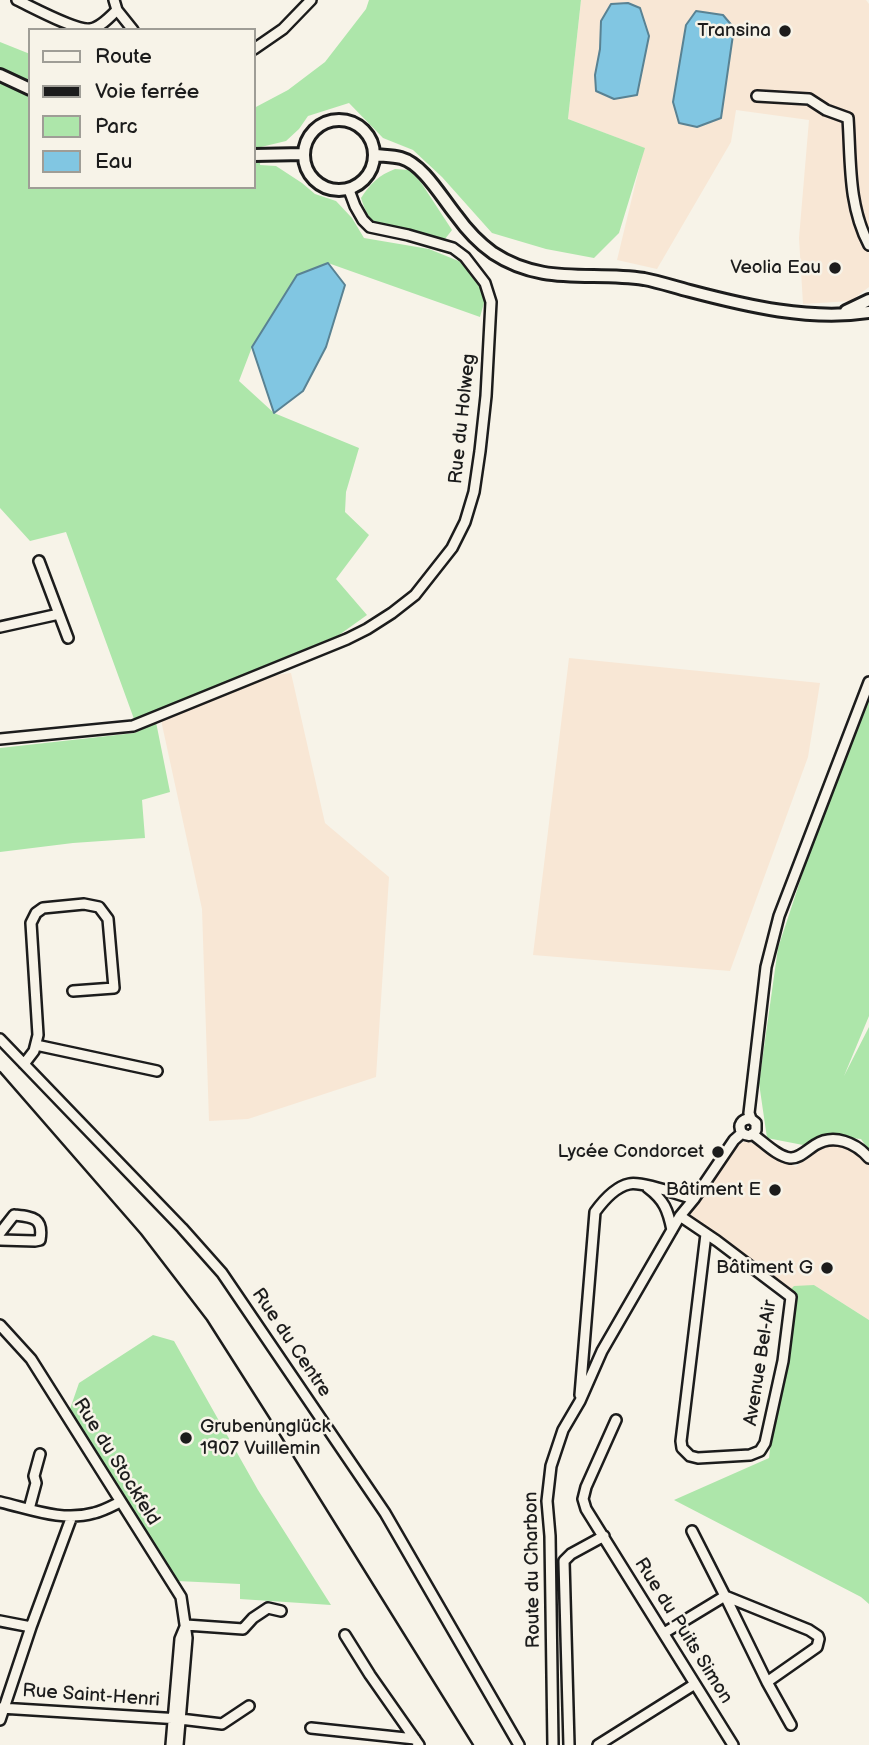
<!DOCTYPE html>
<meta charset="utf-8">
<style>
body{margin:0}
#map{position:relative;width:869px;height:1745px;overflow:hidden;background:#f7f3e8;font-family:"Balsamiq Sans",sans-serif}
canvas{display:block}
.legend{position:absolute;left:28px;top:28px;width:228px;height:161px;box-sizing:border-box;background:#f7f3e8;border:2px solid #9f9d96;margin:0;padding:9px 12px;list-style:none;font-size:21px;color:#1c1c1c}
.legend li{display:flex;align-items:center;gap:14px;height:35px}
.legend b{width:35px;border:2px solid #9f9d96}
</style>
<div id="map">
<canvas width="869" height="1745"></canvas>
<ul class="legend">
<li><b style="height:9px;background:#f7f3e8"></b>Route</li>
<li><b style="height:9px;background:#1c1c1c"></b>Voie ferrée</li>
<li><b style="height:19px;background:#ade6aa"></b>Parc</li>
<li><b style="height:19px;background:#81c6e2"></b>Eau</li>
</ul>
</div>
<script>
const c = document.querySelector('canvas').getContext('2d');
c.lineJoin = 'round';
function fill(path, color) { c.fillStyle = color; c.fill(path, 'evenodd'); }
function stroke(path, color, width, dash) { c.strokeStyle = color; c.lineWidth = width; c.lineCap = dash ? 'butt' : 'round'; c.setLineDash(dash || []); c.stroke(path); }
function write(font, color, halo, rows, align = 'center') {
  c.font = font + ' "Balsamiq Sans",sans-serif'; c.lineWidth = 5; c.setLineDash([]); c.textBaseline = 'middle'; c.strokeStyle = halo; c.fillStyle = color; for (const [text, x, y, turn = 0] of rows) {
    c.save(); c.translate(x, y); c.rotate((+turn || 0) * Math.PI / 180); c.textAlign = isNaN(turn) ? turn : align; if (halo) c.strokeText(text, 0, 0); c.fillText(text, 0, 0); c.restore();
  }
}
fill(new Path2D(`
 M581 0H866L869 4V287L851 301 803 304 799 238 809 120 736 110 731 142 657 269 617 260 644 148 568 119Z
 M569 658 820 683 808 757 730 971 533 955Z
 M291 673 325 823 389 877 376 1077 248 1119 209 1121 202 909 161 720 268 676Z
 M748 1141 796 1167 801 1161 833 1143 856 1148 869 1165V1320L814 1285 789 1291 702 1227 688 1212 735 1145Z`), '#f8e7d5');
fill(new Path2D(`
 M369 0H581L568 119 645 148 619 233 594 258 546 249 492 233 442 177 413 150 383 138 349 103 308 116 299 129 286 141 261 147 260 165 276 166 302 183 315 194 336 201 352 218 364 238 429 249 461 262 486 296 480 317 328 263 297 275 252 347 239 381 274 413 359 448 346 492 345 512 369 535 336 579 367 615 339 635 134 719 66 532 30 541 0 508V42L30 54V187H254V108L288 90 325 62 366 9Z
 M395 169 409 170 420 181 452 230 445 239 431 235 382 227C369 223 365 210 361 198 370 184 379 175 395 169Z
 M869 692V1016L844 1076 869 1027V1150L861 1139 830 1136 803 1145 767 1138 759 1083 778 948 807 860Z
 M156 722 170 792 142 800 145 838 73 843 0 852V748L135 733Z
 M814 1285 869 1320V1604L861 1597 674 1500 769 1458 789 1291 794 1286Z
 M153 1335 174 1341 258 1490 331 1605 240 1599V1584L177 1581 70 1409 79 1383Z`), '#ade6aa');
const water = new Path2D(`
 M628 3 640 8 649 36 637 95 614 99 596 91 595 75 600 49 601 21 611 4Z
 M696 11 723 15 734 28 721 118 697 127 679 123 673 102 686 25Z
 M328 263 345 285 326 347 303 391 274 413 252 347 297 275Z`);
fill(water, '#81c6e2');
stroke(water, '#598293', 2);
const minor = new Path2D(`
 M17 0C32 7 76 31 90 29 100 28 110 17 117 10
 M114 0 117 10 133 30
 M254 49 283 29 311 0
 M757 96 809 99 826 110 848 118C851 162 848 205 869 245
 M39 561 68 638
 M0 627 59 614
 M0 739 133 726 347 639 367 629 392 613 415 595 452 548 465 522 474 492 480 451 486 396 491 302 485 283 465 257 453 248 408 235 370 227 363 220 355 206 349 190
 M0 1039 182 1228 222 1273 385 1513 519 1745
 M36 1045 157 1071
 M24 1064 34 1051 38 1035 31 923 36 913 43 908 84 904 99 907 108 919 114 988 73 991
 M742 1133C748 1137 753 1136 756 1130V1123L751 1119 749 1113 766 967 779 916 869 682
 M742 1133C737 1125 742 1118 751 1119
 M752 1134C763 1141 776 1156 790 1158 799 1159 807 1150 815 1145 834 1133 856 1143 869 1158
 M648 1188C664 1200 668 1210 672 1230
 M680 1216 717 1241 791 1297 783 1361 765 1443 760 1451 750 1455 698 1458 690 1456 682 1448 681 1441 706 1234
 M0 1233 14 1215C32 1217 44 1217 40 1240L35 1241 0 1240
 M0 1325 31 1359 181 1597 187 1638 178 1745
 M580 1395 595 1212C603 1201 615 1187 629 1184 642 1181 679 1195 694 1199
 M616 1420 586 1487 583 1499 586 1509 733 1745
 M0 1502C31 1509 62 1522 94 1513 103 1511 112 1506 120 1502
 M29 1509 36 1483 34 1476 40 1454
 M0 1621 31 1627
 M186 1625 243 1629 253 1618 268 1608 281 1611
 M664 1633 725 1596 767 1682 817 1647 819 1639 818 1636 809 1630 725 1596 692 1531
 M345 1635 370 1675 419 1745
 M767 1682 791 1725
 M0 1708 180 1719 222 1724 249 1706
 M0 1720 31 1627 72 1516
 M311 1728 415 1739
 M171 1745 180 1639 185 1627
 M553 1745 550 1536 547 1501 551 1466 563 1430 580 1401 602 1351 680 1216 694 1199 734 1140 742 1133
 M569 1745 564 1561 571 1554 604 1536
 M598 1745 695 1684`);
const major = new Path2D(`
 M0 75 30 89
 M304 155a35 35 0 1 1 70 0a35 35 0 1 1-70 0Z
 M254 155 303 154
 M375 155C383 156 393 156 401 158 423 164 442 198 456 215 466 229 479 243 493 253 543 286 590 271 644 279 660 282 674 287 690 291 747 306 810 321 869 312
 M846 311 869 300`);
stroke(minor, '#1c1c1c', 14);
stroke(major, '#1c1c1c', 16);
stroke(minor, '#f7f3e8', 9);
stroke(major, '#f7f3e8', 10);
stroke(new Path2D(`
 M0 1072 141 1234 207 1320 272 1422 473 1745`), '#1c1c1c', 2.5);
for (const [x, y, r, color] of [
 [785,31,7,"#1c1c1c"],
 [835,268,7,"#1c1c1c"],
 [718,1152,7,"#1c1c1c"],
 [775,1190,7,"#1c1c1c"],
 [827,1268,7,"#1c1c1c"],
 [186,1438,7,"#1c1c1c"]
]) { const dot = new Path2D(); dot.arc(x, y, r, 0, 2 * Math.PI); c.fillStyle = color; c.fill(dot); stroke(dot, '#f7f3e8', 2.5); }
write('19px', '#1c1c1c', '#f7f3e8', [
 ["Transina",771,31],
 ["Veolia Eau",821,268],
 ["Lycée Condorcet",704,1152],
 ["Bâtiment E",761,1190],
 ["Bâtiment G",813,1268],
 ["Grubenunglück",200,1427,"left"],
 ["1907 Vuillemin",200,1449,"left"]
], 'right');
write('19px', '#1c1c1c', '#f7f3e8', [
 ["Rue du Holweg",463,419,-84],
 ["Rue du Centre",291,1343,56],
 ["Avenue Bel-Air",761,1363,-81],
 ["Rue du Stockfeld",116,1462,58],
 ["Route du Charbon",533,1570,-91],
 ["Rue du Puits Simon",683,1631,58],
 ["Rue Saint-Henri",91,1696,4]
]);
</script>
